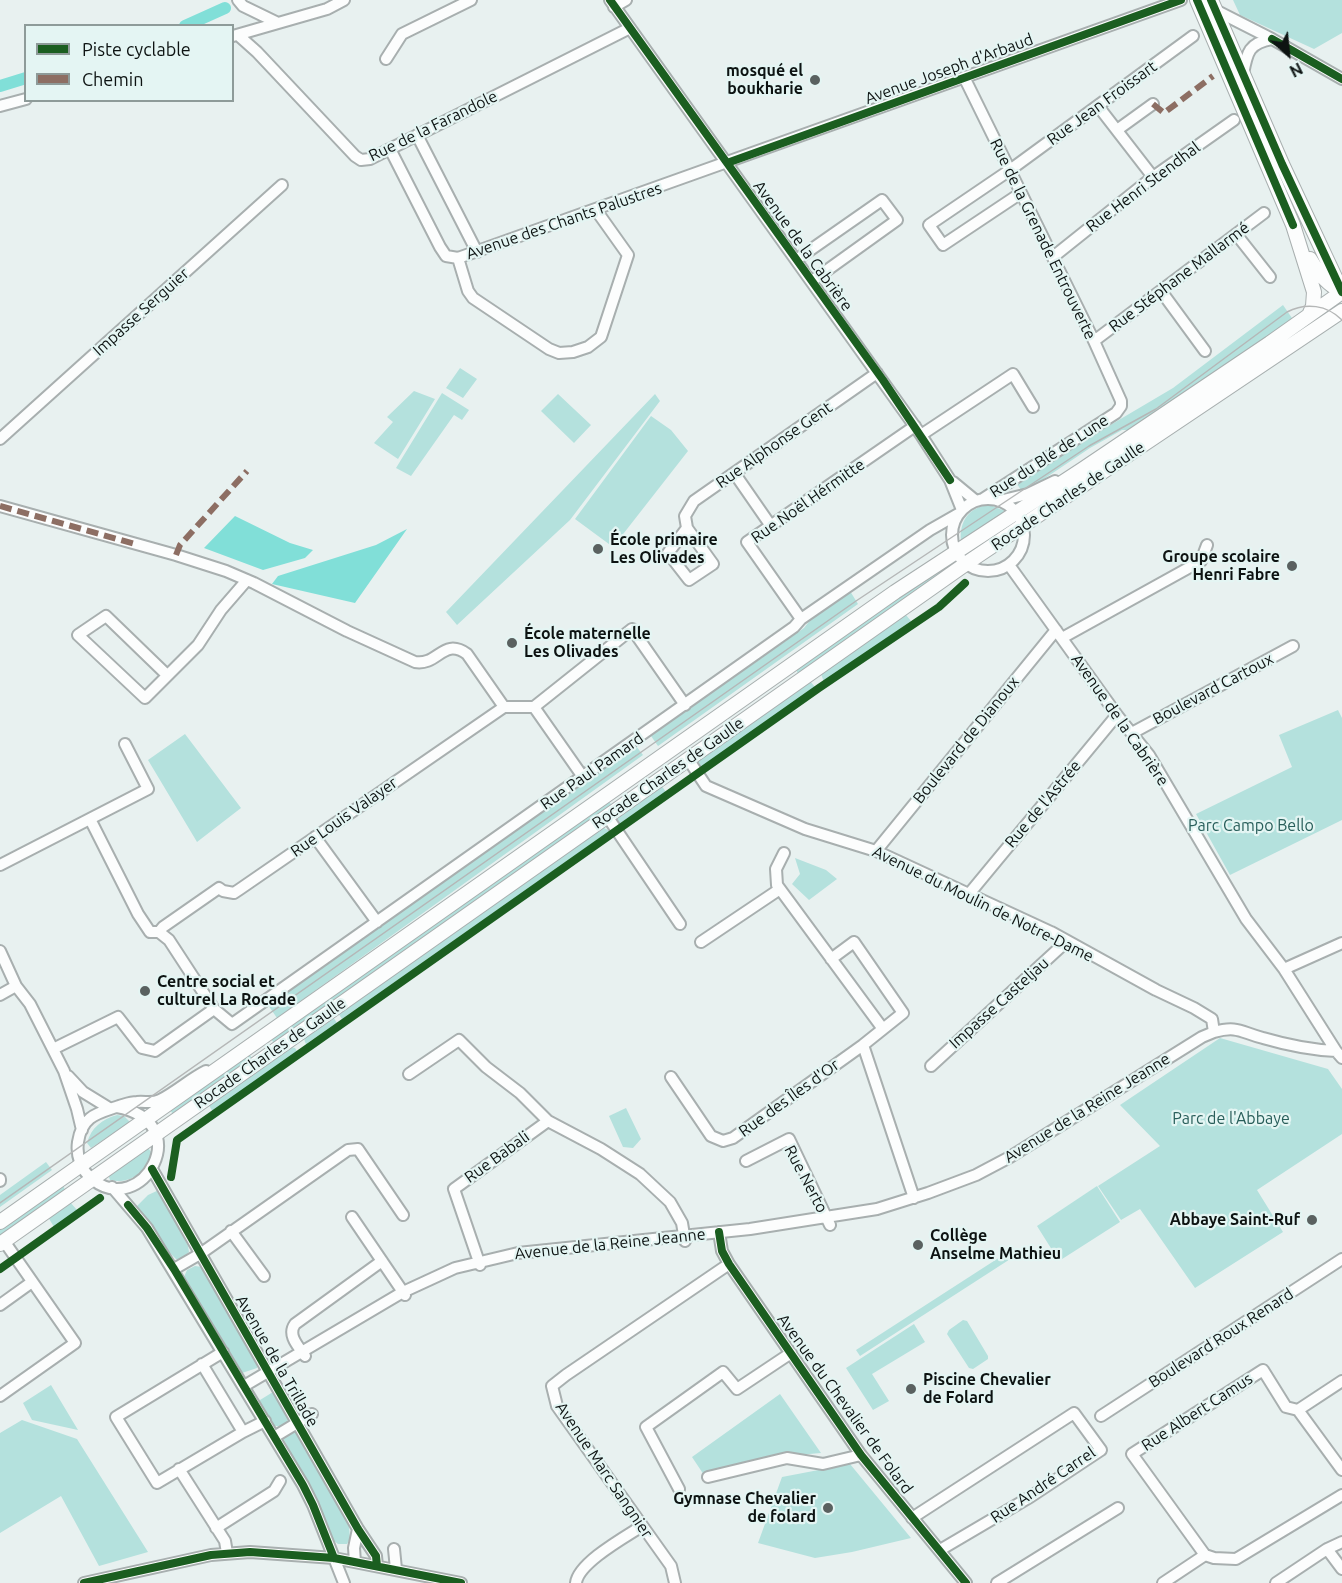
<!DOCTYPE html>
<meta charset="utf-8">
<style>
body{margin:0}
#map{position:relative;width:1342px;height:1583px;overflow:hidden;background:#e8f1f0;font-family:Ubuntu,sans-serif}
canvas{display:block}
.legend{position:absolute;left:24px;top:24px;width:210px;height:78px;box-sizing:border-box;background:#e4f5f3;border:2px solid #8e9b99;margin:0;padding:8px 10px;list-style:none;font-size:18px;color:#0d1312}
.legend li{display:flex;align-items:center;gap:12px;height:30px}
.legend b{width:30px;border:2px solid #8e9b99}
.north{position:absolute;left:1258px;top:24px;width:60px;height:60px;-webkit-text-stroke:4px #e4f5f3;paint-order:stroke;rotate:153deg;font-size:16px;font-weight:700;line-height:24px;text-align:center;color:#0d1312}
.north::after{content:'';display:block;margin:auto;width:21px;height:27px;background:#0d1312;clip-path:polygon(50% 0,100% 100%,50% 72%,0 100%)}
</style>
<div id="map">
<canvas width="1342" height="1583"></canvas>
<ul class="legend">
<li><b style="height:8px;background:#1b5e20"></b>Piste cyclable</li>
<li><b style="height:8px;background:#8d6e63"></b>Chemin</li>
</ul>
<div class="north">N</div>
</div>
<script>
const c = document.querySelector('canvas').getContext('2d');
c.lineJoin = 'round';
function fill(path, color) { c.fillStyle = color; c.fill(path, 'evenodd'); }
function stroke(path, color, width, dash) { c.strokeStyle = color; c.lineWidth = width; c.lineCap = dash ? 'butt' : 'round'; c.setLineDash(dash || []); c.stroke(path); }
function write(font, color, halo, rows, align = 'center') {
  c.font = font + ' Ubuntu,sans-serif'; c.lineWidth = 4.5; c.setLineDash([]); c.textBaseline = 'middle'; c.strokeStyle = halo; c.fillStyle = color; for (const [text, x, y, turn = 0] of rows) {
    c.save(); c.translate(x, y); c.rotate((+turn || 0) * Math.PI / 180); c.textAlign = isNaN(turn) ? turn : align; if (halo) c.strokeText(text, 0, 0); c.fillText(text, 0, 0); c.restore();
  }
}
fill(new Path2D(`
 M1233 0H1342V33L1314 49 1240 15Z
 M1283 305 1294 321 1131 430H1122L1090 448 1023 493 1017 484 1085 440 1173 388Z
 M460 368 477 379 463 398 446 388Z
 M414 391 435 399 398 459 374 443 393 422 387 417Z
 M442 393 469 410 462 420 454 415 411 476 396 468Z
 M558 394 591 425 574 443 541 411Z
 M655 394 660 401 570 520 457 625 446 612Z
 M651 416 671 430 688 451 613 547 575 519Z
 M990 505 1005 511 961 541C959 522 969 506 990 505Z
 M944 565 948 570 798 674 796 669Z
 M850 591 858 604 658 746 651 736 804 628 811 619Z
 M906 615 911 621 824 682 821 674Z
 M810 681 815 687 697 770 696 762Z
 M1338 710 1342 718V820L1230 875 1196 814 1292 767 1279 735Z
 M185 734 241 808 197 842 148 760Z
 M636 746 643 755 277 1018 268 1005Z
 M661 785 666 792 618 825 616 821 618 817Z
 M609 802 612 805 567 837 274 1043 271 1039Z
 M602 827 610 831 342 1019 338 1013Z
 M795 858 826 870 837 879 809 900 792 884 800 874Z
 M333 1017 337 1023 306 1044 305 1042 304 1038Z
 M1220 1038 1328 1069 1342 1089V1134L1257 1190 1283 1232 1195 1288 1140 1209 1121 1220 1098 1186 1160 1146 1120 1105Z
 M290 1047 295 1048 298 1053 213 1112 208 1104Z
 M249 1053 252 1059 173 1114 170 1110Z
 M626 1108 641 1139 633 1148 623 1147 609 1116Z
 M117 1115 124 1116 130 1122 91 1148 87 1143C91 1128 102 1119 117 1115Z
 M147 1146 151 1152C148 1172 129 1185 110 1180L108 1174Z
 M46 1162 52 1170 0 1207V1195Z
 M63 1185 65 1190 0 1236V1229Z
 M1097 1186 1120 1222 1059 1261 1037 1226Z
 M161 1189 164 1201 188 1246 189 1252 181 1259H176L171 1254 136 1207 148 1195Z
 M70 1202 77 1210 54 1227 48 1217Z
 M1014 1248 1018 1254 860 1356 856 1350Z
 M195 1266 202 1267 257 1361V1368L242 1373 184 1277 187 1270Z
 M963 1320 967 1321 988 1356V1359L973 1369 969 1368 947 1334 949 1330Z
 M914 1324 925 1342 872 1374 889 1401 873 1410 846 1368Z
 M51 1385 78 1430 32 1420 23 1403Z
 M273 1392 275 1393 289 1417 285 1426H273L259 1403 260 1400Z
 M780 1394 821 1453 786 1456 704 1475 692 1457Z
 M22 1420 77 1439 148 1552 99 1566 61 1496 0 1533V1433Z
 M295 1431 299 1434 349 1526 350 1539 347 1544H338L334 1541 316 1498 284 1440V1435L289 1432Z
 M850 1464 911 1538 852 1552 815 1558 758 1543 782 1477Z`), '#b4e1dd');
fill(new Path2D(`
 M235 516 290 543 313 550 305 558 263 570 204 548Z
 M407 529 355 603 272 584 278 576 376 545Z`), '#81dfd8');
stroke(new Path2D(`
 M185 26 225 8
 M0 86 26 78`), '#81dfd8', 12);
const minor = new Path2D(`
 M238 0 243 6 278 23
 M610 0 921 435 950 480 962 510
 M614 7 626 0
 M1215 10 1272 39 1342 79
 M238 35 257 52 355 156 361 160 370 159 630 28
 M233 36 327 9 344 0
 M386 59 402 34 471 0
 M1243 74C1247 52 1249 43 1272 39
 M964 77 1094 341 1121 401V406L1116 413 983 499
 M0 106 26 99
 M1098 106 1153 177
 M1117 130 1153 104
 M417 135 477 252
 M390 149 440 247 446 256 458 258 1181 0
 M1021 193 943 245 929 225 1010 170 1193 36
 M1236 234 1270 277
 M1053 257 1153 177 1234 120
 M458 258 468 291 473 298 549 349 559 353 573 352 588 347 601 337 628 255 596 210
 M796 260 882 200 897 220 812 281
 M1161 291 1205 351
 M1094 341 1264 213
 M921 435 1013 374 1033 407
 M0 439 282 185
 M735 474 771 526
 M953 482 976 501
 M952 535a36 36 0 1 1 72 0a36 36 0 1 1-72 0Z
 M999 501 1028 494 1055 481
 M0 506 176 555 226 571 254 583 347 631 415 662C438 666 443 637 467 654L504 707
 M687 528 713 564 689 580 668 553 687 528 685 516 694 501 877 373
 M1009 565 1117 715 1149 755 1246 919 1284 969 1336 1051
 M801 619 747 542 915 426
 M1062 638 1201 561 1207 545
 M167 675 106 616 78 635 145 698 198 645 221 610 247 580
 M1132 733 1293 646
 M688 759 706 786 805 829 876 851 1051 932 1156 990 1194 1008 1212 1019 1214 1032C1238 1025 1242 1033 1263 1038 1287 1045 1311 1050 1336 1051L1342 1058
 M583 777 534 707 632 629 685 705
 M607 816 680 924
 M90 819 138 914 150 932H159L169 940 214 1009 232 1024 794 627 801 619 930 530 958 514
 M315 837 377 922
 M876 851 1056 630
 M784 853 776 869 777 885 883 1029 863 1045 914 1198
 M0 865 148 789 125 744
 M969 894 1117 715
 M159 932 163 927 219 888 223 891 234 893 240 889 504 707H534
 M701 942 780 889
 M0 951 16 986 30 1004 64 1071 77 1109 82 1130
 M831 959 854 942 903 1013 883 1029
 M1284 969 1342 943
 M0 995 16 986
 M53 1049 118 1017 142 1048 155 1051 214 1009
 M931 1066 1067 941
 M409 1074 459 1040 486 1067 520 1093 548 1121 601 1149 640 1174 670 1202 682 1223 685 1241
 M68 1076 83 1092 109 1108
 M671 1077 711 1136 723 1141 733 1138 863 1045
 M117 1107C198 1122 142 1220 92 1179 81 1170 76 1156 78 1142 82 1115 99 1113 119 1106 126 1104 130 1102 137 1102 145 1101 152 1104 160 1100 176 1092 190 1079 206 1071
 M746 1161 789 1139 830 1225
 M152 1169 358 1529 376 1556 377 1566
 M0 1179V1181
 M112 1187 147 1228 303 1485 313 1505 344 1583
 M352 1217 405 1295
 M231 1231 264 1276
 M719 1232 722 1251 729 1264 861 1455 966 1583
 M480 1265 454 1189 548 1121
 M174 1269 200 1254 348 1150 358 1149 403 1215
 M0 1305 32 1282
 M223 1352 116 1417 157 1483 243 1432 265 1421
 M305 1356C298 1346 287 1335 295 1324L382 1261
 M202 1364 243 1432
 M244 1386 403 1292 455 1268 518 1253 750 1229 826 1217 877 1209 928 1193 976 1175 1010 1157 1202 1037 1214 1032
 M0 1396 75 1343 4 1241
 M1298 1410 1342 1381
 M1101 1416 1342 1259
 M274 1437 312 1414
 M179 1469 225 1541 227 1553
 M708 1477 787 1458 823 1464 861 1455
 M679 1489 646 1427 723 1372 737 1389 791 1353
 M912 1518 1074 1413 1101 1450 1030 1497 940 1550
 M216 1528 274 1491 280 1481
 M394 1549 396 1569
 M1327 1549 1342 1569
 M1205 1555 1132 1454 1263 1370 1286 1407 1298 1410 1342 1470
 M1205 1555 1214 1558 1236 1559 1342 1495
 M355 1562 354 1548 358 1529
 M84 1583 211 1555 250 1552 334 1558 461 1583
 M576 1583C578 1563 625 1537 642 1526
 M675 1583 671 1566 557 1406 552 1386 566 1375 729 1264
 M997 1583 1118 1508
 M1163 1583 1205 1555
 M1276 1583 1327 1549 1342 1542`);
const major = new Path2D(`
 M1197 0 1293 225 1314 292 1313 306 1310 313
 M1211 0 1282 164 1342 292
 M1310 259C1318 274 1327 284 1342 292
 M0 1222 895 592 1083 469 1270 343 1342 292
 M0 1244 967 563 1342 311`);
stroke(minor, '#a8afaf', 14);
stroke(major, '#a8afaf', 16);
stroke(minor, '#fcfdfd', 10);
stroke(major, '#fcfdfd', 14);
stroke(new Path2D(`
 M0 1203 856 601 1089 446 1156 409 1287 312C1306 302 1327 305 1342 320`), '#b5b7b7', 1.5);
stroke(new Path2D(`
 M1153 104 1164 113 1213 76
 M0 506 135 544
 M176 555 180 545 247 471`), '#8d6e63', 6, [12, 6]);
stroke(new Path2D(`
 M610 0 883 380 950 480
 M1197 0 1293 225
 M1211 0 1282 164 1342 292
 M1272 39 1342 79
 M727 163 1181 0
 M152 1169 358 1529 376 1556 377 1566
 M171 1177 177 1140 819 688 939 607 965 583
 M128 1205 147 1228 174 1269 303 1485 313 1505 334 1558
 M719 1232 722 1251 729 1264 861 1455 966 1583
 M0 1269 100 1198
 M84 1583 211 1555 250 1552 334 1558 461 1583`), '#1b5e20', 8);
for (const [x, y, r, color] of [
 [815,80,6,"#5a6160"],
 [598,549,6,"#5a6160"],
 [1292,566,6,"#5a6160"],
 [512,643,6,"#5a6160"],
 [145,991,6,"#5a6160"],
 [1312,1220,6,"#5a6160"],
 [918,1245,6,"#5a6160"],
 [911,1389,6,"#5a6160"],
 [828,1508,6,"#5a6160"]
]) { const dot = new Path2D(); dot.arc(x, y, r, 0, 2 * Math.PI); c.fillStyle = color; c.fill(dot); stroke(dot, '#e4f5f3', 2); }
write('16px', '#0d1312', '#e4f5f3', [
 ["Avenue Joseph d'Arbaud",949,69,-20],
 ["Rue Jean Froissart",1102,103,-36],
 ["Rue de la Farandole",433,126,-26],
 ["Rue Henri Stendhal",1143,187,-37],
 ["Avenue des Chants Palustres",564,221,-19],
 ["Rue de la Grenade Entrouverte",1043,239,64],
 ["Avenue de la Cabrière",803,246,54],
 ["Rue Stéphane Mallarmé",1179,277,-37],
 ["Impasse Serguier",141,312,-42],
 ["Rue Alphonse Gent",774,445,-35],
 ["Rue du Blé de Lune",1049,456,-33],
 ["Rocade Charles de Gaulle",1068,496,-34],
 ["Rue Noël Hérmitte",808,501,-35],
 ["Boulevard Cartoux",1213,689,-28],
 ["Avenue de la Cabrière",1120,720,55],
 ["Boulevard de Dianoux",966,740,-51],
 ["Rue Paul Pamard",592,771,-35],
 ["Rocade Charles de Gaulle",668,773,-35],
 ["Rue de l'Astrée",1043,804,-50],
 ["Rue Louis Valayer",344,817,-35],
 ["Avenue du Moulin de Notre-Dame",983,904,26],
 ["Impasse Casteljau",999,1003,-42],
 ["Rocade Charles de Gaulle",270,1053,-35],
 ["Rue des Îles d'Or",789,1098,-36],
 ["Avenue de la Reine Jeanne",1087,1108,-32],
 ["Rue Babali",497,1157,-36],
 ["Rue Nerto",806,1179,62],
 ["Avenue de la Reine Jeanne",610,1244,-6],
 ["Boulevard Roux Renard",1221,1338,-33],
 ["Avenue de la Trillade",277,1361,60],
 ["Avenue du Chevalier de Folard",845,1404,54],
 ["Rue Albert Camus",1197,1412,-33],
 ["Avenue Marc Sangnier",604,1470,56],
 ["Rue André Carrel",1043,1485,-34]
]);
write('bold 16px', '#0d1312', '#e4f5f3', [
 ["mosqué el",803,71,"right"],
 ["boukharie",803,89,"right"],
 ["École primaire",610,540],
 ["Les Olivades",610,558],
 ["Groupe scolaire",1280,557,"right"],
 ["Henri Fabre",1280,575,"right"],
 ["École maternelle",524,634],
 ["Les Olivades",524,652],
 ["Centre social et",157,982],
 ["culturel La Rocade",157,1000],
 ["Abbaye Saint-Ruf",1300,1220,"right"],
 ["Collège",930,1236],
 ["Anselme Mathieu",930,1254],
 ["Piscine Chevalier",923,1380],
 ["de Folard",923,1398],
 ["Gymnase Chevalier",816,1499,"right"],
 ["de folard",816,1517,"right"]
], 'left');
write('16px', '#285e5a', '#e4f5f3', [
 ["Parc Campo Bello",1251,826],
 ["Parc de l'Abbaye",1231,1119]
]);
</script>
